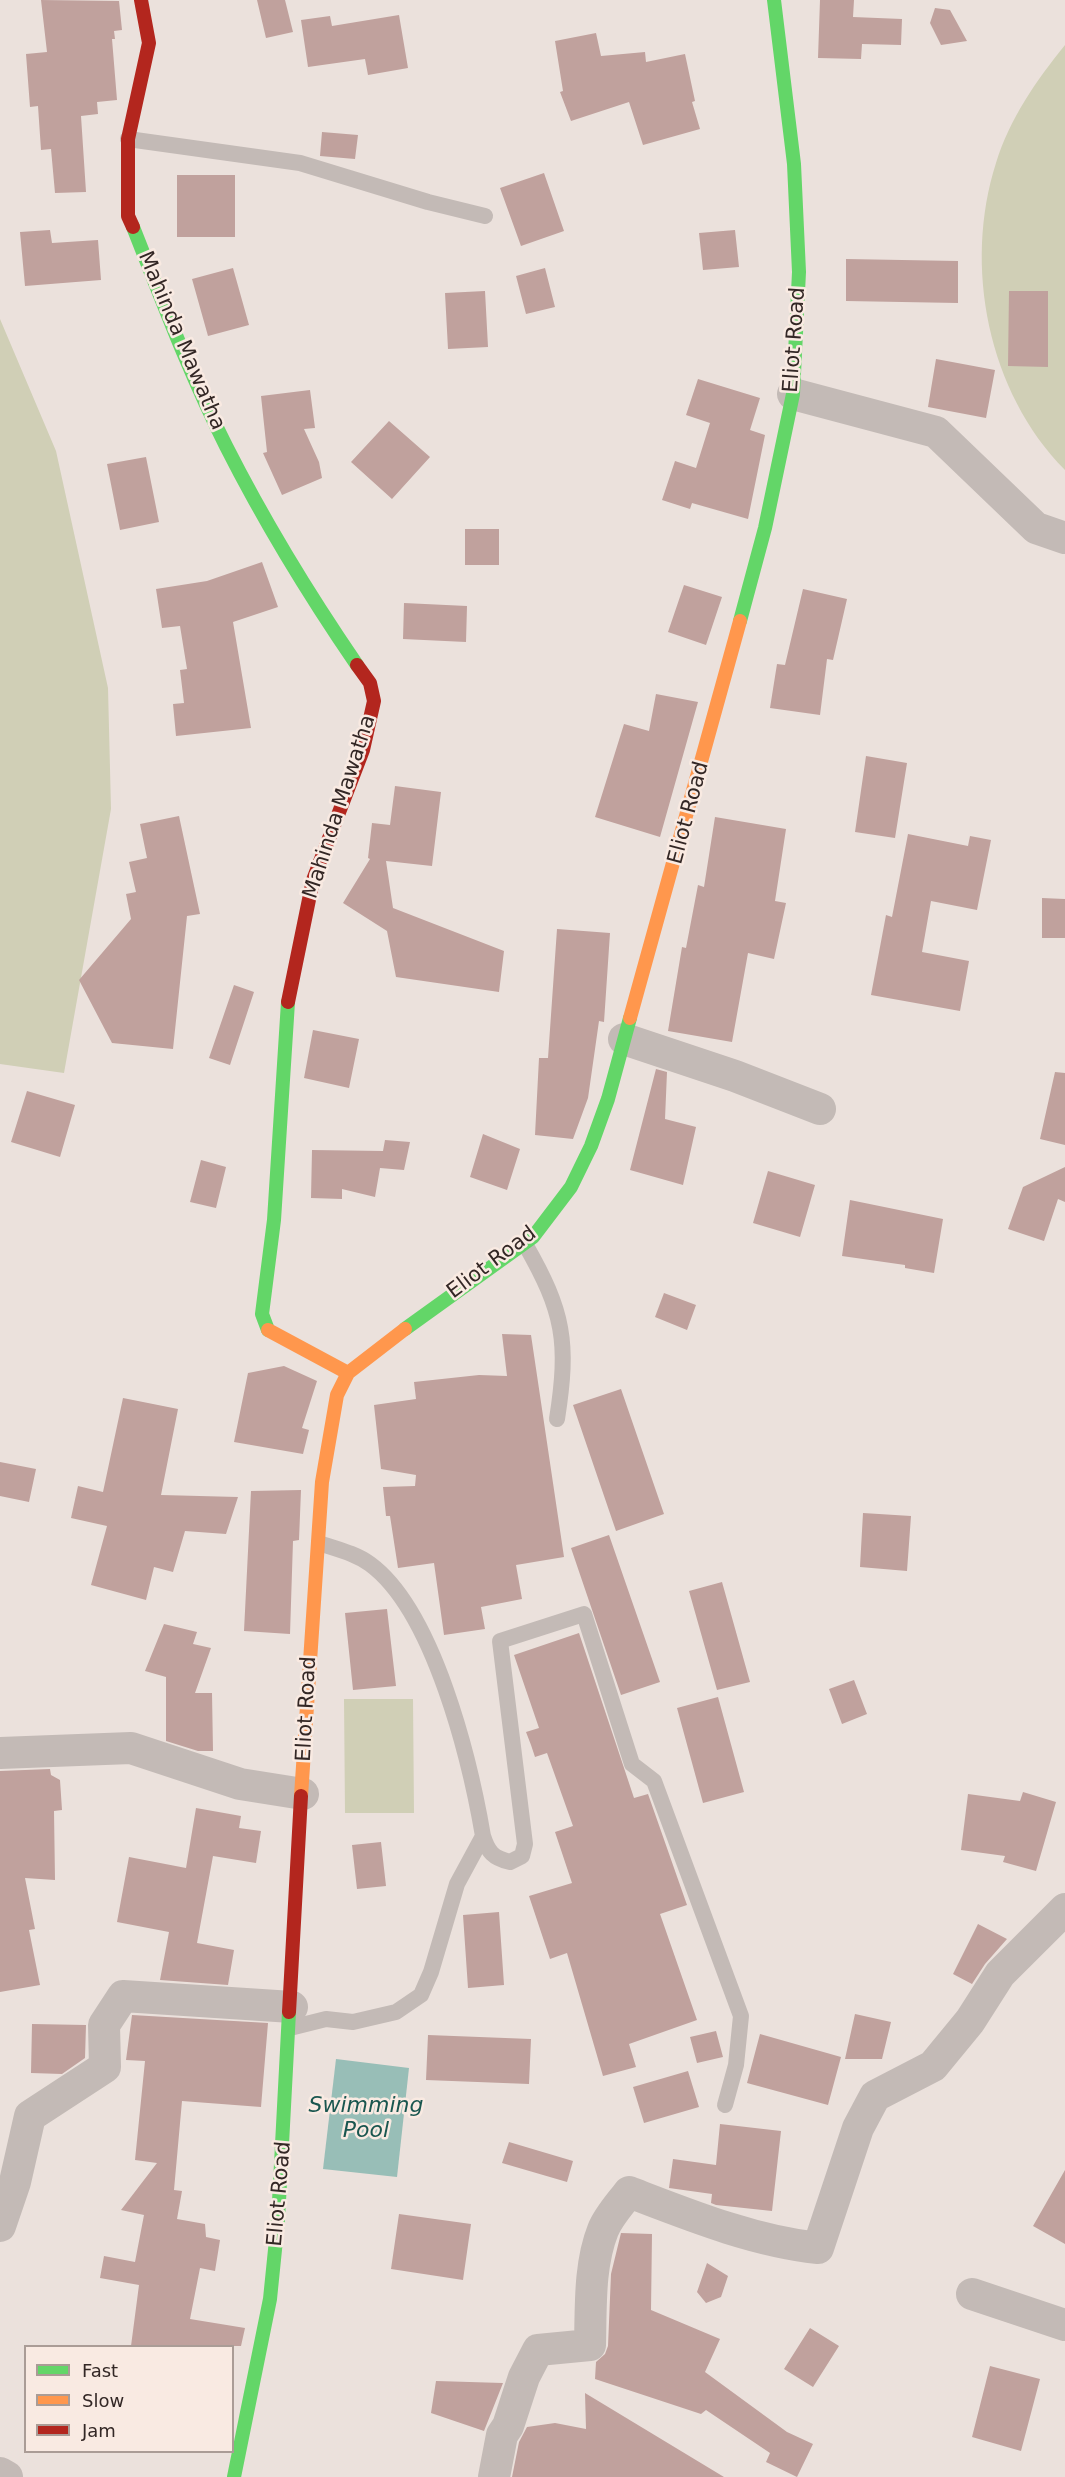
<!DOCTYPE html>
<style>
body{margin:0}
#map{position:relative;width:1065px;height:2477px;overflow:hidden;background:#ebe1dc;font-family:"DejaVu Sans",sans-serif}
canvas{display:block}
.legend{position:absolute;left:24px;top:2345px;width:210px;height:108px;box-sizing:border-box;background:#f9eae2;border:2px solid #aa9c96;margin:0;padding:8px 10px;list-style:none;font-size:18px;color:#332725}
.legend li{display:flex;align-items:center;gap:12px;height:30px}
.legend b{width:30px;border:2px solid #aa9c96}
</style>
<div id="map">
<canvas width="1065" height="2477"></canvas>
<ul class="legend">
<li><b style="height:8px;background:#63d668"></b>Fast</li>
<li><b style="height:8px;background:#ff974d"></b>Slow</li>
<li><b style="height:8px;background:#b3261e"></b>Jam</li>
</ul>
</div>
<script>
const c = document.querySelector('canvas').getContext('2d');
c.lineJoin = 'round';
function fill(path, color) { c.fillStyle = color; c.fill(path, 'evenodd'); }
function stroke(path, color, width, dash) { c.strokeStyle = color; c.lineWidth = width; c.lineCap = dash ? 'butt' : 'round'; c.setLineDash(dash || []); c.stroke(path); }
function write(font, color, halo, rows, align = 'center') {
  c.font = font + ' "DejaVu Sans",sans-serif'; c.lineWidth = 5; c.setLineDash([]); c.textBaseline = 'middle'; c.strokeStyle = halo; c.fillStyle = color; for (const [text, x, y, turn = 0] of rows) {
    c.save(); c.translate(x, y); c.rotate((+turn || 0) * Math.PI / 180); c.textAlign = isNaN(turn) ? turn : align; if (halo) c.strokeText(text, 0, 0); c.fillText(text, 0, 0); c.restore();
  }
}
fill(new Path2D(`
 M1065 45V470C988 392 963 266 996 163 1010 118 1036 81 1065 45Z
 M0 319 56 451 108 688 111 809 64 1073 0 1064Z
 M344 1699H413L414 1813H345Z`), '#d0cfb6');
fill(new Path2D(`
 M336 2059 409 2068 397 2177 323 2169Z`), '#98beb7');
fill(new Path2D(`
 M41 0 119 1 122 30 114 31 115 39H112L117 100 97 102 98 114 81 116 86 192 55 193 51 149 41 150 38 106 30 107 26 54 47 52Z
 M257 0H285L293 32 266 38Z
 M820 0H854L853 17 902 19 901 45 862 44 861 59 818 58Z
 M935 8 950 10 967 41 941 45 930 23Z
 M399 15 408 68 368 75 365 59 308 67 301 20 330 16 332 26Z
 M596 33 601 56 645 52 646 62 685 54 695 101 692 102 700 129 643 145 629 102 571 121 560 92 563 91 555 41Z
 M322 132 358 135 355 159 320 156Z
 M544 173 564 231 521 246 500 188Z
 M177 175H235V237H177Z
 M50 230 52 243 98 240 101 280 25 286 20 232Z
 M735 230 739 267 703 270 699 233Z
 M846 259 958 261V303L846 301Z
 M233 268 249 325 208 336 192 279Z
 M545 268 555 307 526 314 516 276Z
 M485 291 488 347 448 349 445 293Z
 M1009 291H1048V367L1008 366Z
 M936 359 995 370 986 418 928 407Z
 M698 379 760 398 750 430 765 435 748 519 692 503 690 509 662 500 675 461 696 468 710 423 686 415Z
 M310 390 315 428 304 429 319 462 322 478 282 495 263 453 267 452 261 396Z
 M389 421 430 457 392 499 351 462Z
 M146 457 159 522 120 530 107 464Z
 M465 529H499V565H465Z
 M262 562 278 607 233 622 251 728 176 736 173 704 184 703 180 670 187 669 180 626 162 628 156 589 207 581Z
 M684 585 722 597 706 645 668 632Z
 M803 589 847 599 833 660 827 659 820 715 770 708 777 664 785 665Z
 M404 603 467 606 466 642 403 639Z
 M656 694 698 702 660 837 595 817 624 724 649 731Z
 M866 756 907 763 895 838 855 832Z
 M395 786 441 792 432 866 386 861 393 908 504 951 499 992 396 977 387 931 343 903 370 859 368 858 372 823 390 825Z
 M179 816 200 914 187 916 173 1049 112 1043 79 980 131 919 126 894 136 892 129 862 147 858 140 824Z
 M715 817 786 829 775 901 786 903 774 959 748 953 732 1042 668 1031 682 947 686 948 698 885 704 887Z
 M908 834 968 846 970 836 991 840 977 910 931 901 922 952 969 961 960 1011 871 995 886 915 892 917Z
 M1042 898 1065 899V938H1042Z
 M557 929 610 933 604 1022 599 1021 588 1098 573 1139 535 1135 539 1058H548Z
 M234 985 254 992 230 1065 209 1058Z
 M313 1030 359 1039 349 1088 304 1078Z
 M656 1069 667 1072 665 1119 696 1127 683 1185 630 1170Z
 M1055 1072 1065 1073V1145L1040 1139Z
 M27 1091 75 1105 60 1157 11 1142Z
 M483 1134 520 1149 507 1190 470 1177Z
 M385 1140 410 1142 404 1170 380 1168 375 1197 342 1189V1199L311 1198 312 1150 383 1151Z
 M201 1160 226 1167 216 1208 190 1202Z
 M1065 1167V1202L1058 1199 1044 1241 1008 1229 1023 1187Z
 M768 1171 815 1185 800 1237 753 1223Z
 M850 1200 943 1219 934 1273 905 1268V1265L842 1256Z
 M664 1293 696 1305 687 1330 655 1317Z
 M502 1334 531 1335 564 1557 516 1565 522 1599 481 1607 485 1629 444 1635 434 1563 398 1568 390 1516H386L383 1487 415 1486 416 1475 381 1469 374 1405 416 1399 414 1382 479 1375 507 1376Z
 M284 1366 317 1381 302 1428 309 1430 303 1454 234 1442 248 1373Z
 M621 1389 664 1514 616 1531 573 1405Z
 M123 1398 178 1409 161 1495 238 1497 226 1534 185 1531 173 1572 154 1567 146 1600 91 1585 107 1526 71 1518 78 1486 103 1492Z
 M0 1462 36 1469 29 1502 0 1496Z
 M301 1490 299 1540 293 1541 290 1634 244 1631 251 1491Z
 M863 1513 911 1516 907 1571 860 1567Z
 M609 1535 660 1682 621 1695 571 1548Z
 M722 1582 750 1682 717 1690 689 1591Z
 M387 1609 396 1686 353 1690 345 1613Z
 M164 1624 197 1632 193 1644 211 1648 195 1693H212L213 1751H198L166 1741V1677L145 1671Z
 M579 1633 634 1798 648 1794 687 1905 660 1914 697 2020 629 2044 636 2067 603 2076 567 1953 550 1959 529 1896 572 1883 555 1832 573 1826 547 1753 535 1757 531 1745 526 1732 539 1728 514 1655Z
 M854 1680 867 1714 842 1724 829 1689Z
 M718 1697 744 1792 703 1803 677 1708Z
 M50 1769 51 1775 60 1780 62 1810 54 1811 55 1880 25 1878 35 1929 29 1930 40 1985 0 1992V1771Z
 M1023 1792 1056 1802 1036 1871 1003 1862 1005 1856 961 1850 968 1794 1020 1801Z
 M196 1808 241 1816 239 1828 261 1831 256 1863 213 1856 197 1943 234 1950 228 1985 160 1980 169 1932 117 1922 129 1857 186 1868Z
 M381 1842 386 1886 357 1889 352 1845Z
 M499 1912 504 1985 468 1988 463 1915Z
 M978 1924 1007 1939 985 1964 972 1984 953 1974Z
 M855 2014 891 2022 882 2059H845Z
 M132 2015 268 2023 261 2107 182 2101 174 2190 182 2191 177 2219 205 2224 206 2237 220 2240 215 2271 200 2268 190 2319 245 2328 241 2346H131L139 2285 100 2278 104 2256 135 2262 144 2215 121 2210 157 2163 135 2160 145 2061 126 2060Z
 M32 2024 86 2025 85 2058 62 2074 31 2073Z
 M716 2031 723 2057 697 2063 690 2037Z
 M760 2034 841 2057 828 2105 747 2083Z
 M428 2035 531 2039 529 2084 426 2080Z
 M688 2071 699 2107 644 2123 633 2087Z
 M720 2124 781 2131 772 2211 716 2205 711 2203 712 2194 669 2188 673 2159 716 2165Z
 M509 2142 573 2161 567 2182 502 2163Z
 M1065 2170V2244L1033 2226Z
 M399 2214 471 2224 463 2280 391 2269Z
 M621 2233 652 2234 651 2310 720 2339 705 2372 787 2432 813 2444 797 2477 766 2462 770 2453 706 2410 701 2414 595 2379 596 2362 605 2354 608 2346 611 2274Z
 M707 2263 728 2276 721 2297 706 2303 697 2292Z
 M810 2328 839 2346 813 2387 784 2369Z
 M990 2366 1040 2379 1021 2451 972 2437Z
 M436 2381 503 2383 484 2431 431 2413Z
 M585 2393 724 2477H512L519 2442 527 2427 555 2423 586 2429Z`), '#c0a19d');
stroke(new Path2D(`
 M128 139 300 163 428 202 485 216
 M525 1244C564 1312 569 1342 557 1419
 M483 1836C488 1852 493 1858 510 1862L522 1856 525 1844 500 1641 584 1614 632 1764 654 1781 741 2016 736 2065 725 2105
 M290 2028 326 2019 353 2022 396 2012 421 1995 431 1972 457 1884 483 1836C470 1760 434 1611 370 1564 355 1553 336 1549 319 1543`), '#c3bab6', 16);
stroke(new Path2D(`
 M793 394 936 432 1036 528 1065 538
 M624 1039 735 1076 820 1109
 M0 1753 131 1748 240 1784 303 1794
 M0 2226 15 2182 30 2116 105 2067 104 2025 123 1996 292 2007
 M972 2294 1065 2325
 M0 2473 7 2477
 M494 2477 502 2435 508 2426 524 2377 538 2350 590 2345C591 2308 589 2265 603 2230 608 2217 620 2204 629 2192 689 2215 753 2241 818 2248L858 2128 875 2096 933 2066 970 2021 1000 1974 1065 1909`), '#c3bab6', 32);
stroke(new Path2D(`
 M133 227C162 300 190 375 226 446 264 521 309 595 357 665
 M740 621 765 528 793 394 799 272 794 164 774 0
 M405 1329 533 1237 571 1187 591 1146 608 1099 630 1018
 M268 1330 262 1314 274 1220 288 1002
 M234 2477 270 2299 278 2220 289 2012`), '#63d668', 14);
stroke(new Path2D(`
 M630 1018 740 621
 M268 1330 348 1373
 M301 1796 322 1482 337 1395 348 1373 405 1329`), '#ff974d', 14);
stroke(new Path2D(`
 M133 227 128 216V139L149 43 141 0
 M288 1002 313 880 363 750 374 701 370 683 357 665
 M289 2012 301 1796`), '#b3261e', 14);
write('21px', '#332725', '#f9eae2', [
 ["Eliot Road",795,340,-86],
 ["Mahinda Mawatha",181,341,67],
 ["Mahinda Mawatha",340,807,-72],
 ["Eliot Road",689,813,-75],
 ["Eliot Road",492,1263,-37],
 ["Eliot Road",307,1709,-87],
 ["Eliot Road",280,2194,-85]
]);
write('italic 22px', '#19564f', '#f9eae2', [
 ["Swimming",366,2106],
 ["Pool",366,2131]
]);
</script>
